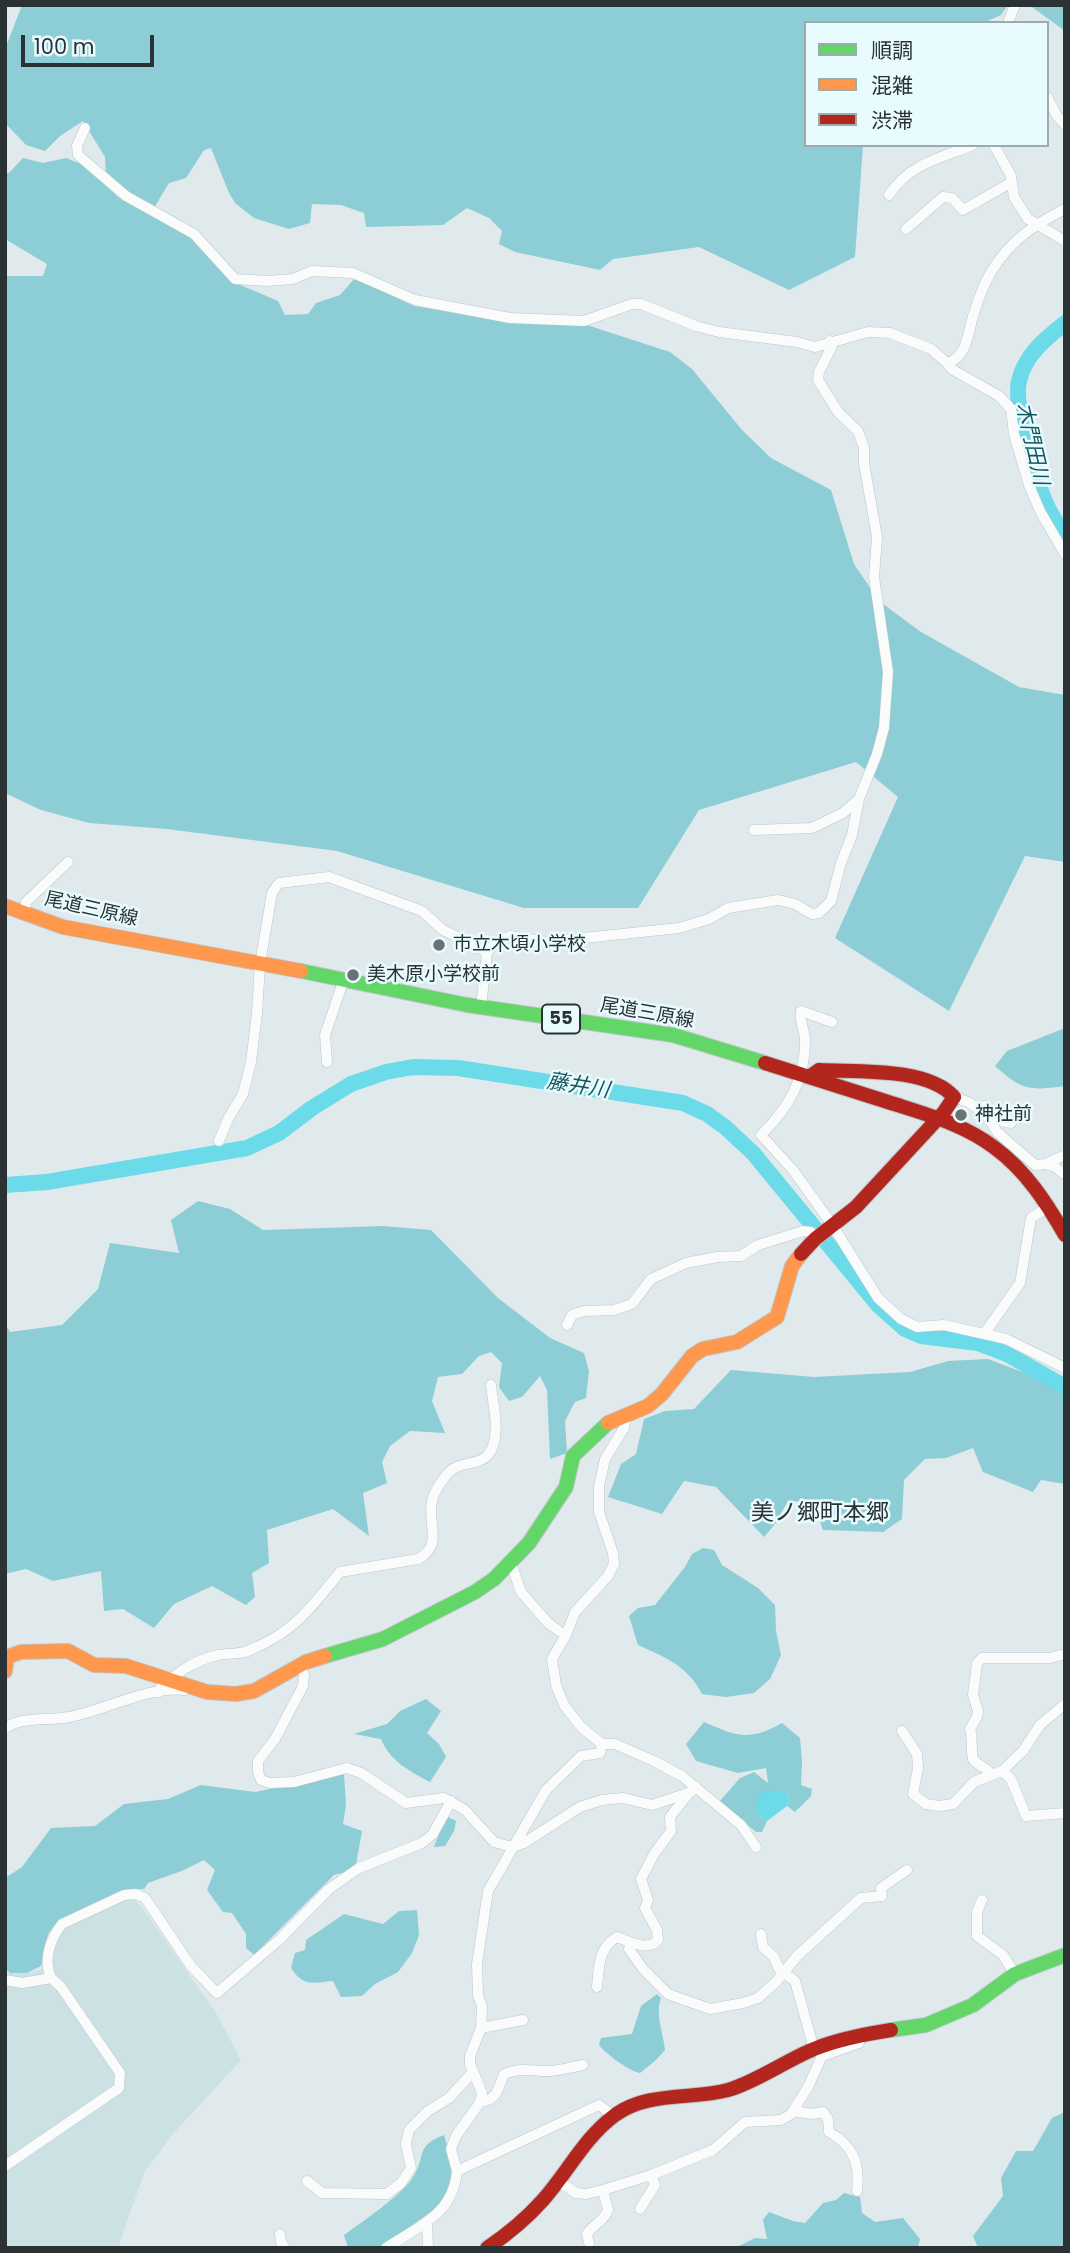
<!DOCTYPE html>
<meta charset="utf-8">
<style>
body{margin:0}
#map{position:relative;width:1070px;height:2253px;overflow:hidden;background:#e0eaec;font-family:Poppins,"Noto Sans JP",sans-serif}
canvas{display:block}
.frame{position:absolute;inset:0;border:7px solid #2b3233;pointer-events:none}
.legend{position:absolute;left:804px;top:21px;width:245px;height:126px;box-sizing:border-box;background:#e8fcff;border:2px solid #9cabad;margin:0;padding:9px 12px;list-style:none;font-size:21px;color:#2b3233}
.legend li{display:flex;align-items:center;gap:14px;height:35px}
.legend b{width:35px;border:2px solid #9cabad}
.scale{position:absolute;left:21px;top:35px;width:133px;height:32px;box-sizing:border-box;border:4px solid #2b3233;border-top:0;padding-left:9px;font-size:21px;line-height:24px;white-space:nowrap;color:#2b3233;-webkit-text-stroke:5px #e8fcff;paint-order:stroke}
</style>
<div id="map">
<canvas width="1070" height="2253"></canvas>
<div class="frame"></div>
<ul class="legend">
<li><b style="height:9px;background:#63d668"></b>順調</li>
<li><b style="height:9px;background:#ff974d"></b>混雑</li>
<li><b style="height:9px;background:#b3261e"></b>渋滞</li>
</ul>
<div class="scale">100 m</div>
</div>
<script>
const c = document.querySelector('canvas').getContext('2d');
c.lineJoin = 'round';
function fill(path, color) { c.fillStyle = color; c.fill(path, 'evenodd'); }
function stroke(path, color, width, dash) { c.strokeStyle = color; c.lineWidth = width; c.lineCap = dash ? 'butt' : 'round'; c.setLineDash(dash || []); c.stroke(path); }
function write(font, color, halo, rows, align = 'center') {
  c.font = font + ' Poppins,"Noto Sans JP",sans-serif'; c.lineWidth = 5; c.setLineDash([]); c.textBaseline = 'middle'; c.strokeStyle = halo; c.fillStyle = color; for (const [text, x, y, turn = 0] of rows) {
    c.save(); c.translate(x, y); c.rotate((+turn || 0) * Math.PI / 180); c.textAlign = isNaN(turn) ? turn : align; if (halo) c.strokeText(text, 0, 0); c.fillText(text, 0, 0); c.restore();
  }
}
fill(new Path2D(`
 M122 1899H134L141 1906 216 2013 241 2060 173 2134 144 2173 118 2248H5V1973H30L51 1965 53 1944 64 1926Z`), '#cce1e4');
fill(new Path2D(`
 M22 5H1008L1001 15 983 23H806V145H863L855 257 789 290 699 247 613 259 600 270 515 252 499 244 502 231 489 218 467 208 443 225 366 227 364 213 341 205 312 204 310 223 289 229 254 218 235 203 229 193 211 148 204 150 186 178 169 183 154 208 125 193 106 176 105 157 83 121 60 136 45 151 26 145 5 123V49Z
 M1032 5H1065V31L1032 7Z
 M23 158 43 163 66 158 84 165 118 197 195 240 231 281 278 301 285 315 308 314 316 303 340 295 355 278 414 306 499 320 590 326 670 352 692 369 742 430 771 458 831 490 854 564 879 601 921 632 1019 687 1065 695V862L1025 856 949 1011 835 938 898 797 856 762 699 810 638 908H524L337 851 167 829 89 823 41 810 5 793V276H43L47 264 5 239V173H9Z
 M1065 1028V1086C1028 1091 1022 1090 995 1066L1007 1051Z
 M198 1201 230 1209 263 1230 383 1226 431 1230 498 1298 550 1338 584 1353 589 1371 586 1398 575 1402 565 1421 567 1453 550 1459 547 1390 540 1376 522 1397 509 1401 499 1387 502 1363 491 1352 479 1356 462 1374 438 1377 432 1401 445 1433 410 1431 390 1446 382 1462 387 1483 363 1493 369 1536 333 1509 267 1530 269 1563 252 1573 255 1597 246 1605 212 1586 174 1604 154 1628 123 1609 104 1611 101 1571 53 1581 26 1569 5 1574V1323L10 1332 62 1325 98 1289 110 1243 179 1253 171 1220Z
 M988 1359 1025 1373 1065 1395V1484L1041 1480 1033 1492 983 1472 973 1448 946 1458 925 1459 904 1480 902 1519 883 1532 823 1530 813 1502 788 1501 775 1524 764 1537 716 1487 684 1481 662 1514 608 1497 621 1464 636 1454 644 1419 665 1411 694 1409 731 1370 814 1377 910 1372 948 1361Z
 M703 1548 714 1550 722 1565 758 1588 775 1605 776 1631 781 1655 770 1679 754 1693 726 1697 702 1694C687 1665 666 1658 638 1645L629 1616 638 1608 655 1605 685 1567 692 1554Z
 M426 1699 441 1711 427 1733 439 1744 446 1757 430 1782C409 1771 390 1761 381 1739L354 1734 387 1724 400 1711Z
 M704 1722C737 1736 748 1742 782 1723L800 1738 802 1762 801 1785 812 1789 811 1796 795 1812 787 1806 790 1794 777 1790 758 1814 767 1821 762 1832H756L720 1801 740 1778 754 1772 768 1783 766 1768 738 1773 696 1761 686 1744Z
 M344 1774 346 1805 343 1824 362 1831 355 1870 334 1875 254 1955 246 1948V1934L232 1913 223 1912 207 1890 215 1870 204 1860 184 1870 148 1883 144 1889H128L58 1921 48 1934 41 1966 27 1973H10L5 1968V1878L22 1867 51 1828 95 1826 124 1804 168 1799 201 1785 255 1792Z
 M448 1817 456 1821 454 1831 445 1846 434 1847 441 1828Z
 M417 1910 419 1935 412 1953 398 1972 375 1984 362 1996 341 1997 333 1981C313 1983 303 1987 291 1968L295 1953 305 1950 306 1940 344 1914 383 1924 399 1911Z
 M657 1994 661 1998C655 2015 663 2031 665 2050L656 2060 640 2073C630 2072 605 2053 599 2045L601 2038 632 2034 641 2006Z
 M1065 2112V2248H978L973 2236 1003 2196 1001 2178 1016 2151H1033L1052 2118Z
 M444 2135 455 2172 443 2203 381 2248H348L344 2235C362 2222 402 2195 413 2177 427 2156 414 2146 444 2135Z
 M844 2193 860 2197 862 2213 875 2222 903 2218 920 2239 918 2248H735L755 2238 767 2239 763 2220 769 2212 793 2221 805 2223 823 2203 836 2200Z`), '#8ccdd6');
fill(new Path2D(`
 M778 1790 790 1794 787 1806 767 1821 758 1814 757 1804 760 1793Z`), '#6cdbe9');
stroke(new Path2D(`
 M1065 323C1045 339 1025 355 1019 381 1013 404 1037 485 1048 508 1053 518 1059 527 1065 536
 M5 1185 47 1182 247 1148 279 1133 312 1108 351 1084 386 1072 413 1067 458 1068 683 1103 707 1114 725 1127 753 1153 878 1305 905 1329 921 1336 978 1343 1007 1354 1065 1387`), '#6cdbe9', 16);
const street = new Path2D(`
 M1008 23 1015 5
 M1047 97 1057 116 1065 125
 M85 128 77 146 78 155 126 196 194 234 235 279 267 281 293 279 312 271 353 273 415 300 510 318 584 321 632 304H641L696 326 719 332 797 342 815 347 868 332 890 333 931 349 947 363C968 358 968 330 974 313 978 300 984 284 991 272 1010 241 1033 225 1065 209
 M994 145 1011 176 1014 197 1028 219 1065 241
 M889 195C909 164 940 158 973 145
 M906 229 943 197 952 198 963 210 1012 182
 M947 363 953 370 999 396 1011 409 1014 434 1029 485 1040 511 1065 554
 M754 830 812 828 843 813 859 799 877 754 884 728 888 672 874 577 877 537 864 463V448L858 431 838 412 818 380 819 372 832 346 830 341
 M24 914 26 902 68 862
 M487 952 498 941 510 936 546 942 679 928 709 919 728 908 778 900 795 904 812 914 819 913 831 901 841 863 852 835 859 799
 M832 1022 801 1011C799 1020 804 1029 805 1038 806 1078 789 1108 761 1135L793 1170 833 1226 878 1298 901 1319 917 1327 944 1325 1006 1339 1065 1368
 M327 1062 325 1035 344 979
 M954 1097 968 1102 986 1114 997 1132 1035 1165 1045 1164 1065 1155
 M985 1106 1002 1121 1011 1123
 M219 1141 228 1119 243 1094 251 1062 257 1013 260 964 272 893 279 883 329 877 422 911 443 930 487 952 481 1007
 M1045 1164 1054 1166 1065 1175
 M567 1325 572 1315 584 1311 614 1310 632 1304 651 1279 686 1263 717 1257 741 1256 758 1245 803 1231 811 1232 815 1239
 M984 1334 1020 1283 1031 1218 1048 1207
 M626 1417 624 1428 605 1459 599 1486V1512L613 1553 614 1564 608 1576 575 1612 566 1635 552 1659 556 1685 564 1705 581 1727 602 1744H615L654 1761 682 1776 741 1825 756 1847
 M511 1563 521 1592 548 1623 559 1631
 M301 1666 304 1675 303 1686 275 1739 258 1761V1772L261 1780 270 1783 294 1782 347 1768 361 1773 406 1803 444 1798 465 1810 494 1842 512 1847 524 1843 580 1807 602 1800 623 1798 652 1805 691 1792 695 1786
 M159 1692 161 1687C178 1672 195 1660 218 1655 228 1653 240 1655 250 1650 293 1633 312 1607 340 1572L418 1559C444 1545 427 1525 432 1501 434 1492 445 1474 453 1469 463 1462 479 1465 488 1455 502 1438 493 1405 491 1385
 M5 1728C23 1716 49 1721 69 1717 103 1711 152 1685 185 1690
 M902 1731 917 1754 918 1768 913 1794 926 1804 939 1806 953 1804 974 1782 1002 1771 1011 1779 1026 1816 1065 1813
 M602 1744 600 1753 581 1756 546 1790 488 1891 477 1964 478 1996 482 2006 481 2028 470 2056V2064L482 2093 480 2102 456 2136 451 2149 457 2171 599 2105 614 2116
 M1002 1771 1023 1751 1040 1725 1065 1704
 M991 1774C987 1767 977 1766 973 1759 971 1754 973 1739 970 1729L977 1717 978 1711 973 1695 977 1663 982 1658H1050L1065 1654
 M982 1900 977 1912V1936L1003 1955 1015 1974
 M761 1934 763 1947 774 1957 779 1969 795 1981 814 2049
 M630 1942 629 1949 643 1969 668 1994 710 2009 743 2003 758 1998 776 1982 797 1956 861 1898 882 1896 881 1888 907 1870
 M51 1978C43 1960 50 1939 62 1924L124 1895 136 1894 145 1898 191 1966 217 1993 279 1940 329 1889 359 1868 422 1843 433 1834 451 1801
 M5 1980 22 1983 51 1978 61 1987 120 2073 119 2088 5 2166
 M597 1987C599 1967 598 1948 617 1937 630 1942 648 1952 658 1940L657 1930 645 1908 648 1900 641 1879 654 1854 671 1831 670 1817 690 1792
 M481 2028 523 2020
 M480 2102C497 2101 499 2087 504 2074 518 2068 528 2070 543 2071 556 2072 570 2067 583 2065
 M793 2111 812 2114 823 2112 828 2119 829 2132C854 2146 860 2164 857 2191
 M307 2181 322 2193 387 2194 401 2183 411 2168 406 2144 409 2130 428 2111 449 2098 473 2072
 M558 2181 576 2193 586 2194 603 2190 651 2175 713 2150 745 2122 781 2120 791 2114 808 2087 822 2056 859 2043 861 2034
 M640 2209 655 2185 651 2175
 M427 2222 428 2248
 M280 2234 281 2242 285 2248
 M589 2243 587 2234C593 2224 603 2223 608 2210L603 2190
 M386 2248C419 2226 453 2215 457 2171`);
const fast = new Path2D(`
 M301 971 467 1005 673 1035 765 1063
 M325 1656 383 1639 475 1592 494 1579 529 1543 566 1487 573 1456 608 1423
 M891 2030 926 2025 973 2005 1015 1974 1065 1955`);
const slow = new Path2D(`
 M5 906 63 927 301 971
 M608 1423 648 1406 662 1394 692 1356 703 1349 737 1342 777 1317 792 1266 801 1254
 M5 1671 7 1657 21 1652 68 1651 94 1665 126 1666 207 1692 236 1694 254 1691 306 1662 325 1656`);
const jam = new Path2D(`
 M765 1063C806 1076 847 1089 888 1102 925 1114 964 1124 995 1148 1026 1171 1046 1202 1065 1235
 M801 1254 815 1239 856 1207 944 1112 954 1097C928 1067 857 1072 819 1070L809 1077
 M487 2248C508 2234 526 2219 543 2200 568 2172 584 2138 615 2115 649 2091 690 2100 728 2090 754 2083 787 2060 814 2049 839 2039 865 2034 891 2030`);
stroke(street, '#bdc5c7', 11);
stroke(fast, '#bdc5c7', 16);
stroke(slow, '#bdc5c7', 16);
stroke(jam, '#bdc5c7', 16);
stroke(street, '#fafcfc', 10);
stroke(fast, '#63d668', 14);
stroke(slow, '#ff974d', 14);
stroke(jam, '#b3261e', 14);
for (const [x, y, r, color] of [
 [439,945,7,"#6a7274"],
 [353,975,7,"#6a7274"],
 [961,1115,7,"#6a7274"]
]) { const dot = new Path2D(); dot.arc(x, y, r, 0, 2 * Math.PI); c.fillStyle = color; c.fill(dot); stroke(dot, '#e8fcff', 2.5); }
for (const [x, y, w] of [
 [561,1019,38]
]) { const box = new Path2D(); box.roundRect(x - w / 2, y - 14.5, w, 29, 5); c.fillStyle = '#e8fcff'; c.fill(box); stroke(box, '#2b3233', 2); }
write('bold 18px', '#2b3233', null, [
 ["55",561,1019]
]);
write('19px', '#2b3233', '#e8fcff', [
 ["尾道三原線",91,910,13],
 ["尾道三原線",647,1014,10]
]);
write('19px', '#2b3233', '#e8fcff', [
 ["市立木頃小学校",453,945],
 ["美木原小学校前",367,975],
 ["神社前",975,1115]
], 'left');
write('italic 21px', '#18565e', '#e8fcff', [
 ["木門田川",1031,444,77],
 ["藤井川",578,1087,9]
]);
write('23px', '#2b3233', '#e8fcff', [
 ["美ノ郷町本郷",820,1514]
]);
</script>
